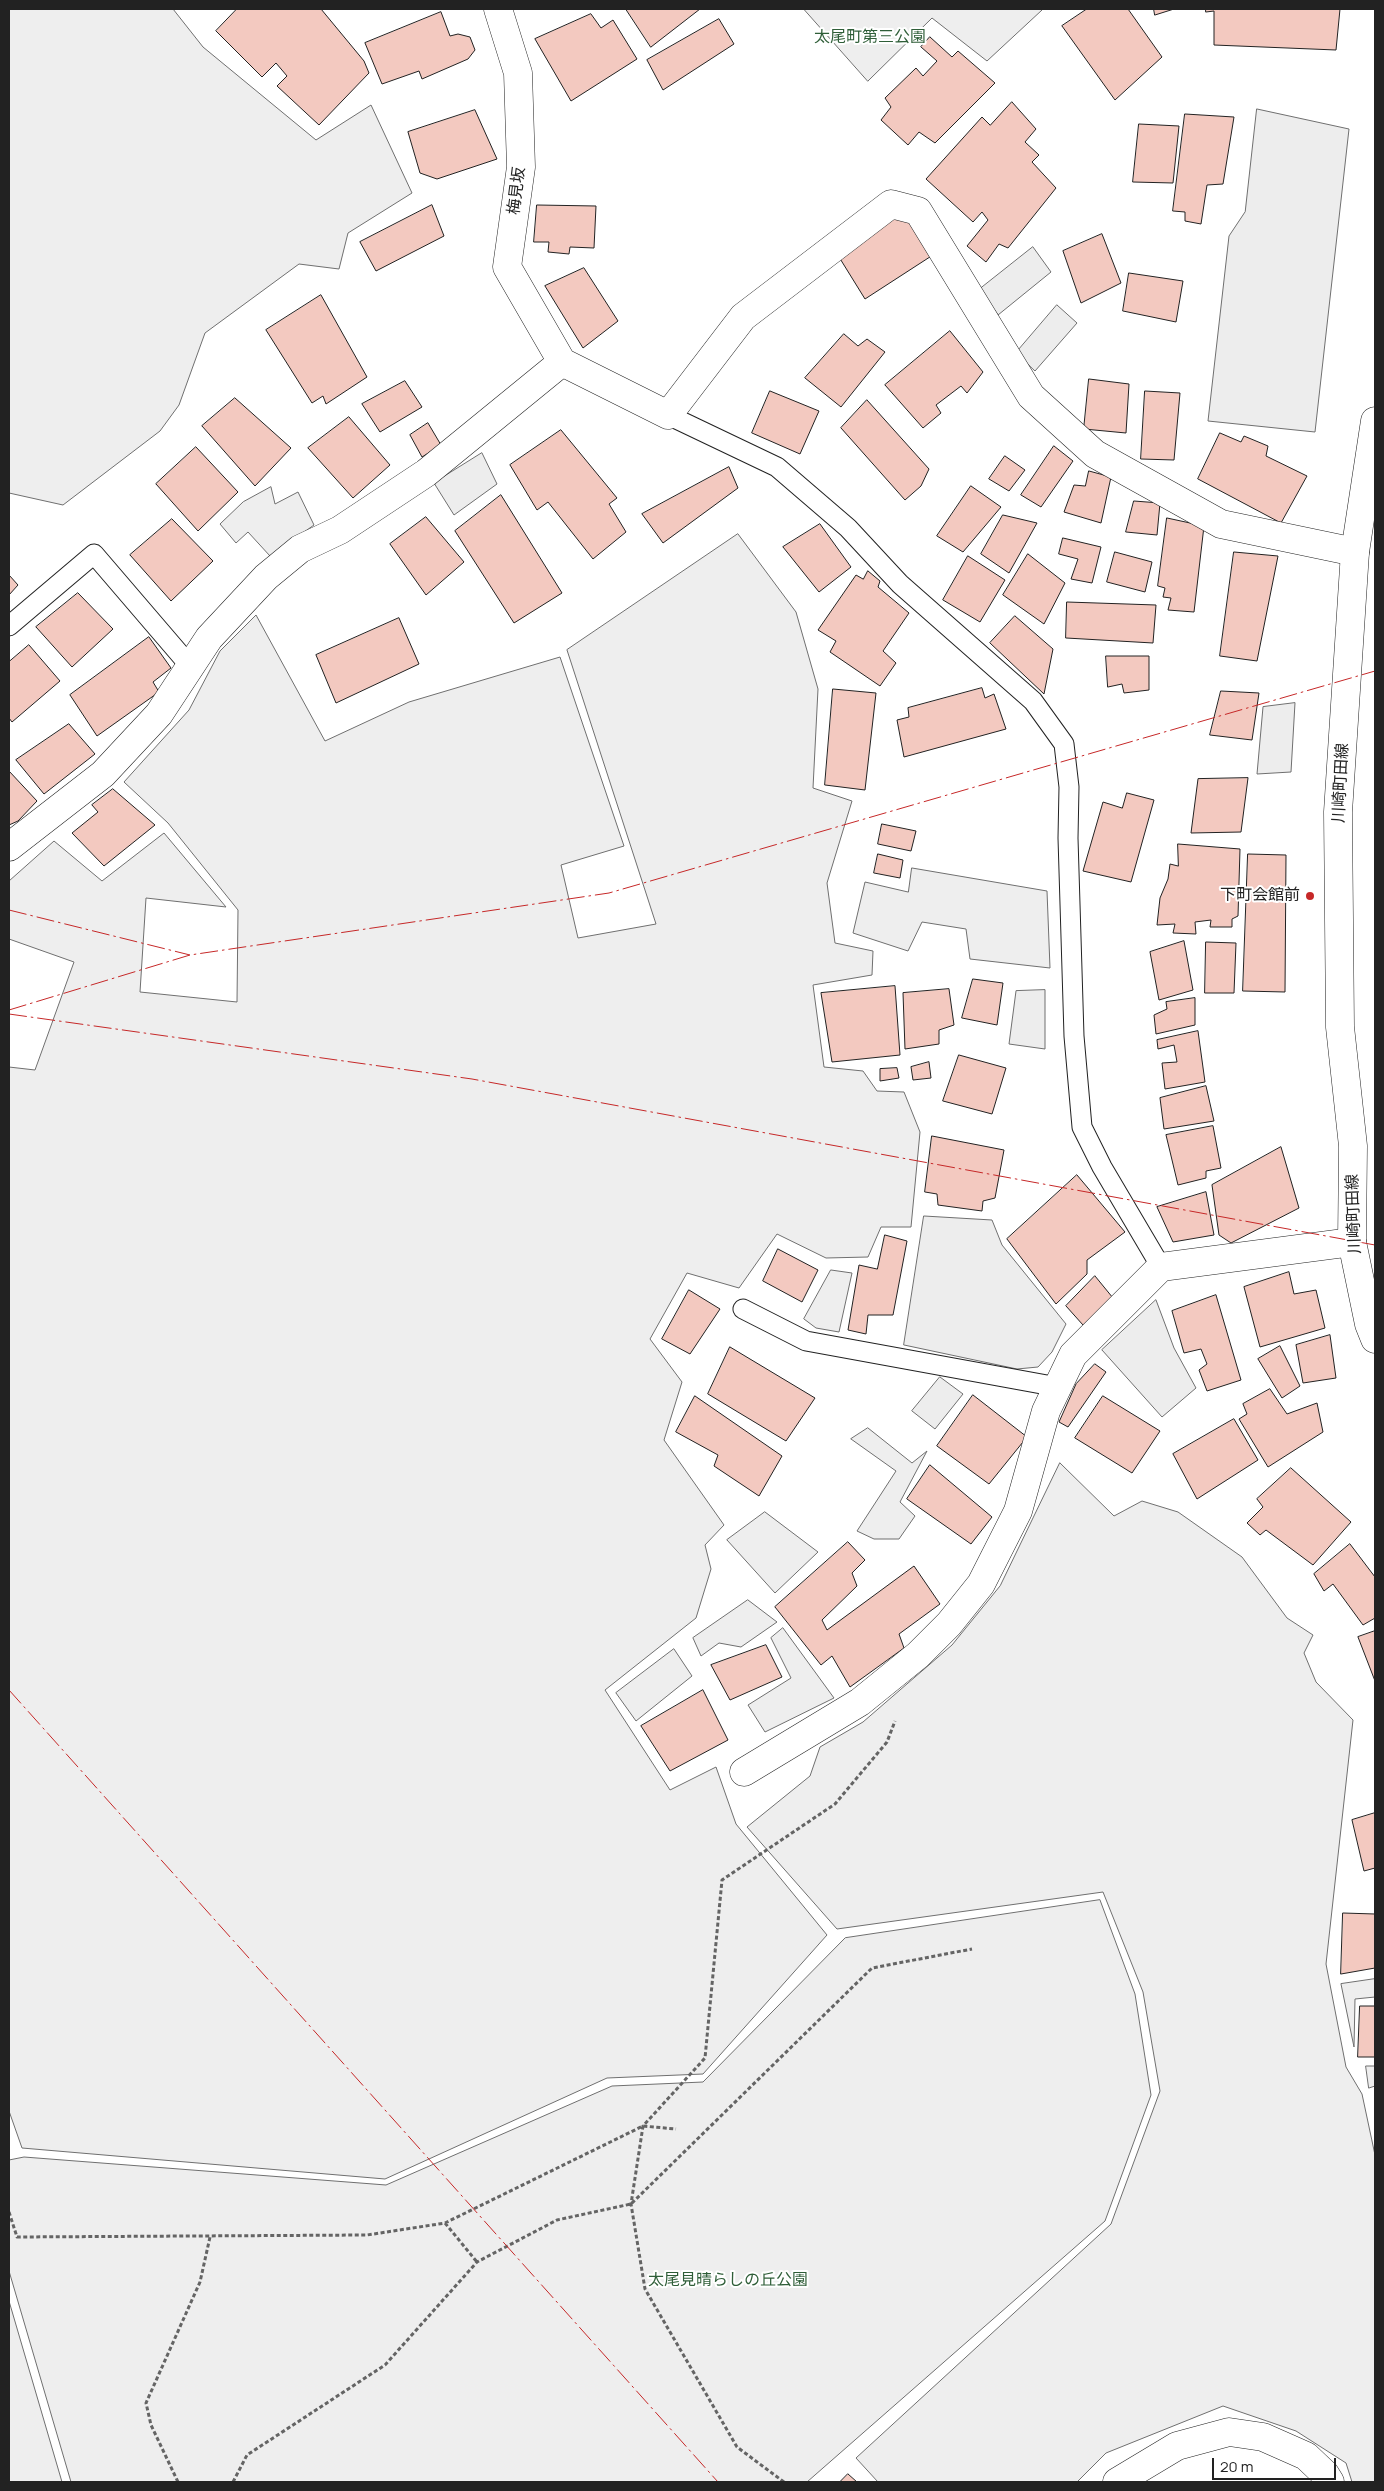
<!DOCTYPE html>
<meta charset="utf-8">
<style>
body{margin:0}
#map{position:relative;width:1384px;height:2491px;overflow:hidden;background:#fff;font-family:Manrope,sans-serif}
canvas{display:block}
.frame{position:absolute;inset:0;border:10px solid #222;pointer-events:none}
.scale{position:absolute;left:1212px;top:2458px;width:124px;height:22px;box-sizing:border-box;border:2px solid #222;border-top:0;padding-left:6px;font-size:15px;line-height:18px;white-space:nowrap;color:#222;-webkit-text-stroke:4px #fff;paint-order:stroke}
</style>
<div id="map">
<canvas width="1384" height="2491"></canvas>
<div class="frame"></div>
<div class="scale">20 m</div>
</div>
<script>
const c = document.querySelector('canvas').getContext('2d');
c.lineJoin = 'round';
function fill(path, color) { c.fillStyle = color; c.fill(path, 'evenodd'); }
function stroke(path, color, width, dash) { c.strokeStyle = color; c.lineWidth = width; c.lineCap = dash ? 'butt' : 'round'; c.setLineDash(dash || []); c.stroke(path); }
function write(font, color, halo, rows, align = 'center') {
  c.font = font + ' Manrope,"Noto Sans JP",sans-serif'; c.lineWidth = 4; c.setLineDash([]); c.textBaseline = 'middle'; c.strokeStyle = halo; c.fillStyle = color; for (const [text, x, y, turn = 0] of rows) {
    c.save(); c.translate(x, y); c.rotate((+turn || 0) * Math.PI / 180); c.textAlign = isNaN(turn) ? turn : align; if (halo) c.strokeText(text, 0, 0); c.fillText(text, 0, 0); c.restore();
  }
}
const green = new Path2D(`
 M9 9H173L203 47 316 140 371 105 412 193 348 233 339 269 299 264 205 333 179 405 160 431 63 505 9 493Z
 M804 9H1040L1042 10 987 61 932 18 868 81Z
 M271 487 275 504 298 492 314 525 270 556 248 532 236 543 220 524 243 502Z
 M738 534 796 612 818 689 813 788 852 801 827 883 835 943 873 951 872 975 813 985 824 1067 863 1071 877 1091 904 1092 920 1132 911 1227H881L868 1257 826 1258 777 1234 739 1288 687 1273 650 1339 682 1382 664 1440 724 1525 705 1545 711 1569 696 1618 605 1690 670 1790 716 1767 736 1824 827 1935 703 2074 607 2078 385 2179 22 2148 9 2111V1067L35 1070 74 962 9 939V881L54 841 102 881 164 833 226 907 146 898 140 992 237 1002 238 910 168 823 124 782 189 710 220 651 256 615 325 741 409 702 560 657 624 846 561 865 578 938 656 924 567 650Z
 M912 868 1047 891 1050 968 970 959 966 929 922 922 908 951 853 933 865 882 908 892Z
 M831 1270 852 1273 839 1332 816 1328 804 1319Z
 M868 1428 912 1463 927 1451 900 1502 915 1516 899 1539H874L857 1531 896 1471 851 1439Z
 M1060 1463 1114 1516 1142 1501 1178 1512 1242 1557 1287 1618 1313 1635 1304 1653 1316 1682 1353 1720 1326 1964 1346 2067 1362 2094 1375 2155V2482H1352L1346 2463 1296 2431 1223 2406 1106 2453 1077 2482H878L856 2458 1111 2224 1160 2091 1143 1992 1103 1892 837 1929 747 1827 810 1776 820 1747 863 1722 952 1645 1000 1586Z
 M765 1512 818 1552 775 1593 727 1540Z
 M748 1600 777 1622 741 1647 719 1643 701 1656 693 1638Z
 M783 1628 834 1698 765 1732 748 1705 791 1678 771 1638Z
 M674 1649 692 1676 636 1721 616 1693Z
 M1100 1900 1135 1994 1151 2095 1105 2221 807 2482H71L9 2271V2160L24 2157 386 2185 612 2086 703 2082 845 1938Z
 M1375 1979V1997L1355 1999 1354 2047 1341 1984Z
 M1366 2066H1375V2086L1369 2088Z
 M9 2301 62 2482H9Z`);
fill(green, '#eee');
stroke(green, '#6f6f6f', 1);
const parking = new Path2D(`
 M1257 109 1349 129 1315 432 1208 421 1229 236 1245 212Z
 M1033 247 1051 272 998 315 980 289Z
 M1057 305 1077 323 1035 371 1016 353Z
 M482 453 497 484 454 515 434 483Z
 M1295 703 1291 772 1257 774 1263 707Z
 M1045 990V1049L1009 1044 1016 991Z
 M924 1216 992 1220 1002 1245 1066 1324 1052 1352 1038 1367 1017 1369 904 1345Z
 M1156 1300 1174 1348 1196 1388 1162 1417 1102 1350Z
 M940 1377 963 1394 935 1429 912 1411Z`);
fill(parking, '#ededed');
stroke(parking, '#6f6f6f', 1);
const building = new Path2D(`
 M237 9H321L364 61 369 73 319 125 277 86 287 76 276 63 262 77 216 31Z
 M626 9H700L651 47Z
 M1087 9H1128L1162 57 1115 100 1062 26Z
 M1154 9H1174L1155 15Z
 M1206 9H1340L1336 50 1214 45V11L1206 12Z
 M441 12 450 36 458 34 470 37 475 50 468 59 422 79 419 71 382 84 365 43Z
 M591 14 601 28 613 20 637 59 571 101 535 39Z
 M719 19 734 44 663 90 647 60Z
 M930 37 952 57 958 51 995 83 935 143 919 132 908 145 881 120 891 107 885 98 916 68 923 76 937 61 921 47Z
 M1012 102 1036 129 1025 142 1039 155 1032 162 1056 188 1008 248 999 244 986 262 967 246 988 220 982 212 973 222 926 179 982 117 990 125Z
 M475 110 497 159 437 179 420 173 408 132Z
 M1185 114 1234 117 1223 184 1207 185 1201 224 1185 221V212L1173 211Z
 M1139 124 1179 126 1173 183 1133 182Z
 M432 205 444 236 376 271 360 242Z
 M537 205 596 206 594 248 570 247 569 254 548 252 549 242H534Z
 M892 215 918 226 936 253 865 299 839 257Z
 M1102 234 1121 283 1081 303 1063 251Z
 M584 268 618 321 583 348 545 286Z
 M1129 273 1183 281 1176 322 1123 311Z
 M321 295 367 377 326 404 323 396 312 403 266 330Z
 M950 331 983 372 967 393 961 386 936 405 941 413 923 428 885 385Z
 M844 334 858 346 867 339 885 352 841 407 805 378Z
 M1089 379 1129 384 1126 433 1084 429Z
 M405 381 422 407 380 432 362 404Z
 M770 391 819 411 800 454 752 433Z
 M1145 391 1180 393 1174 460 1141 459Z
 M235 398 291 448 255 486 202 426Z
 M867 400 929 469 921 486 905 500 841 428Z
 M349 417 390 465 353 498 308 448Z
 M428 423 441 445 422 457 410 435Z
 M561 430 617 498 609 504 626 532 593 559 548 502 537 510 510 465Z
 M1220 433 1241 442 1244 436 1268 446 1266 456 1307 476 1281 523 1198 479Z
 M1054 446 1073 461 1041 507 1021 495Z
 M196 447 238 492 198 531 156 484Z
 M1005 456 1025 470 1009 491 989 479Z
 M729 467 738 488 663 543 642 514Z
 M1089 471 1111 477 1101 523 1064 512 1074 485 1085 486Z
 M971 486 1001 507 963 552 937 536Z
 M501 495 562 593 514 623 455 531Z
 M1134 501 1160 503 1157 535 1126 532Z
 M1003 515 1037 523 1009 573 981 554Z
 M426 517 464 562 426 595 390 544Z
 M1167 518 1204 526 1194 612 1168 610 1171 598 1163 597 1165 588 1158 586Z
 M172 519 213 561 171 601 130 555Z
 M820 524 851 567 819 592 783 547Z
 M1063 538 1101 547 1092 583 1071 579 1078 559 1059 554Z
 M1115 552 1152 562 1145 592 1107 582Z
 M1234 552 1278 556 1257 661 1220 656Z
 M1028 554 1065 583 1044 624 1003 595Z
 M968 556 1005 580 980 622 943 600Z
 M868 571 880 581 878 587 909 613 883 651 896 663 880 686 830 652 836 641 818 630 856 575 863 579Z
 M9 575 18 585 9 595Z
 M78 593 113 629 72 667 36 627Z
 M1067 602 1156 605 1153 643 1066 638Z
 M1015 616 1053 649 1044 694 990 643Z
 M399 618 419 664 336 703 316 655Z
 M149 637 171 668 153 682 159 692 97 736 70 695Z
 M29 645 60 681 12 722 9 718V662Z
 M1106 656H1149V690L1124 693 1122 684 1108 687Z
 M982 688 985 698 994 694 1006 729 904 757 897 720 909 717 908 708Z
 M833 689 876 693 865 790 825 785Z
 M1221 691 1259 693 1252 740 1210 735Z
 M69 724 95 754 44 794 16 760Z
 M9 771 37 801 18 821 9 825Z
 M1248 778 1241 832 1191 833 1198 779Z
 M113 789 155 825 104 866 72 833 98 812 92 805Z
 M1127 793 1154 800 1131 882 1083 871 1103 802 1122 808Z
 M882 824 916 831 911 851 878 844Z
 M1178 844 1240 849 1238 916 1232 919V927H1210L1211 920 1195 922 1196 934 1173 933 1175 924 1157 925 1160 898 1168 879 1170 864 1178 866Z
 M878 854 903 860 900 878 874 873Z
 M1248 854 1286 855 1285 992 1243 991Z
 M1184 941 1193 990 1159 1000 1150 952Z
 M1206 942 1236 943 1234 993H1205Z
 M973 979 1003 983 997 1025 962 1018Z
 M895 986 900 1055 832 1062 821 993Z
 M949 989 954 1025 939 1030V1044L905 1049 903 993Z
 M1195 998V1025L1156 1034 1154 1015 1167 1009 1166 1002Z
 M1198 1031 1205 1082 1165 1089 1162 1063 1177 1062 1174 1045 1158 1049 1157 1040Z
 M959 1055 1006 1068 992 1114 943 1101Z
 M929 1062 931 1078 913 1080 911 1067Z
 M897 1068 899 1078 880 1081V1069Z
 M1206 1086 1214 1121 1164 1129 1160 1098Z
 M1213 1126 1221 1168 1206 1171V1178L1178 1185 1166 1135Z
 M932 1136 1004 1150 995 1198 983 1201 982 1211 938 1205 937 1194 925 1192Z
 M1281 1147 1299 1208 1231 1243 1219 1235 1212 1185Z
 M1077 1175 1125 1232 1087 1260V1274L1056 1304 1007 1239Z
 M1206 1192 1214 1235 1173 1242 1157 1207Z
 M885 1235 907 1241 893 1315H868L866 1334 848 1330 859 1265 877 1269Z
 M778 1249 818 1270 802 1302 763 1281Z
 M1289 1272 1294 1294 1316 1290 1325 1328 1260 1347 1244 1287Z
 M1095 1276 1113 1298 1083 1325 1066 1306Z
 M689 1290 720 1309 690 1354 662 1339Z
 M1216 1295 1241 1380 1207 1391 1199 1370 1207 1364 1201 1349 1184 1353 1172 1311Z
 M1330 1335 1336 1378 1303 1383 1296 1345Z
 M1280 1346 1300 1386 1282 1398 1258 1359Z
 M730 1347 815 1398 786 1441 708 1394Z
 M1095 1364 1106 1372 1068 1427 1059 1422 1076 1384Z
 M1270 1389 1287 1414 1317 1403 1323 1432 1268 1467 1239 1419 1247 1414 1243 1404Z
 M973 1395 1027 1437 989 1484 937 1446Z
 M695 1396 782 1456 759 1496 714 1466 718 1455 676 1432Z
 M1103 1396 1160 1431 1132 1473 1075 1438Z
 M1234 1419 1258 1460 1197 1499 1173 1454Z
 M930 1465 992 1517 971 1544 907 1499Z
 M1291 1468 1351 1522 1313 1565 1266 1530 1260 1535 1247 1523 1263 1507 1257 1499Z
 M848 1542 865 1560 852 1573 857 1586 822 1620 827 1630 914 1566 940 1604 899 1634 904 1648 850 1687 832 1656 821 1665 775 1607Z
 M1350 1544 1375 1577V1618L1363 1625 1333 1584 1324 1591 1314 1574Z
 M1375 1631V1681L1358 1637Z
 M766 1645 782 1677 730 1700 711 1665Z
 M703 1690 728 1740 670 1771 641 1726Z
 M1375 1813V1868L1364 1871 1352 1820Z
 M1343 1913 1375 1914V1968L1341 1974Z
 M1360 2006H1375V2057H1358Z
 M848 2474 857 2482H840Z`);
fill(building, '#f3c9c0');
stroke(building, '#222', 1);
const lane = new Path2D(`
 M668 415 777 467 848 528 900 584 1033 701 1064 744 1069 787 1068 838 1074 1036 1082 1127 1102 1167 1161 1267
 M9 626 94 554 190 666
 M743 1309 806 1341 1058 1387`);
const street = new Path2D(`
 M498 9 518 73 521 167 507 267 562 362
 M562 362 668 415 743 317 891 204 918 211 1031 396 1095 454 1221 524 1355 552
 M9 847 103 774 159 714 209 638 266 577 300 549 340 530 426 473 562 362
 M744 1772 860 1702 918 1655 949 1624 981 1584 1018 1511 1046 1411 1073 1355 1161 1267 1352 1242
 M1117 2482 1177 2446 1229 2432 1263 2437 1306 2456 1325 2474 1330 2482`);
const secondary = new Path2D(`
 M1375 421 1355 552 1338 812 1340 1027 1353 1146 1352 1242 1369 1324 1375 1339`);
stroke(lane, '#222', 21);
stroke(street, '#222', 29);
stroke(secondary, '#222', 29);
stroke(new Path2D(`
 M9 2212 17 2237 367 2235 445 2223 643 2126 676 2129
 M445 2223 477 2262
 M178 2482 151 2425 146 2403 200 2282 210 2237
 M233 2482 247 2455 385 2365 477 2262 557 2220 631 2204 872 1968 972 1949
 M784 2482 737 2447 645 2289 631 2204 643 2126 705 2058 722 1880 835 1804 887 1742 895 1721`), '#646464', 3, [4, 2.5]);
stroke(lane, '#fff', 19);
stroke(street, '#fff', 28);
stroke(secondary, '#fff', 28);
stroke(new Path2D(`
 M9 910 190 955
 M9 1010 190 955 609 893 1375 671
 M9 1014 472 1079 1375 1245
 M9 1690 718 2482`), '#c62828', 1, [18, 4, 2.5, 4]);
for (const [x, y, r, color] of [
 [1310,896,5,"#c62828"]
]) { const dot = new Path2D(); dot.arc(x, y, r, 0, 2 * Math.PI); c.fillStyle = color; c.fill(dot); stroke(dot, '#fff', 2); }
write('16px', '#2f5e38', '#fff', [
 ["太尾町第三公園",870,38],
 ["太尾見晴らしの丘公園",728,2281]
]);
write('16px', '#222', '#fff', [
 ["梅見坂",517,191,-83],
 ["川崎町田線",1341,783,-87],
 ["川崎町田線",1354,1214,-92]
]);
write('16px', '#222', '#fff', [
 ["下町会館前",1300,896]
], 'right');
</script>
